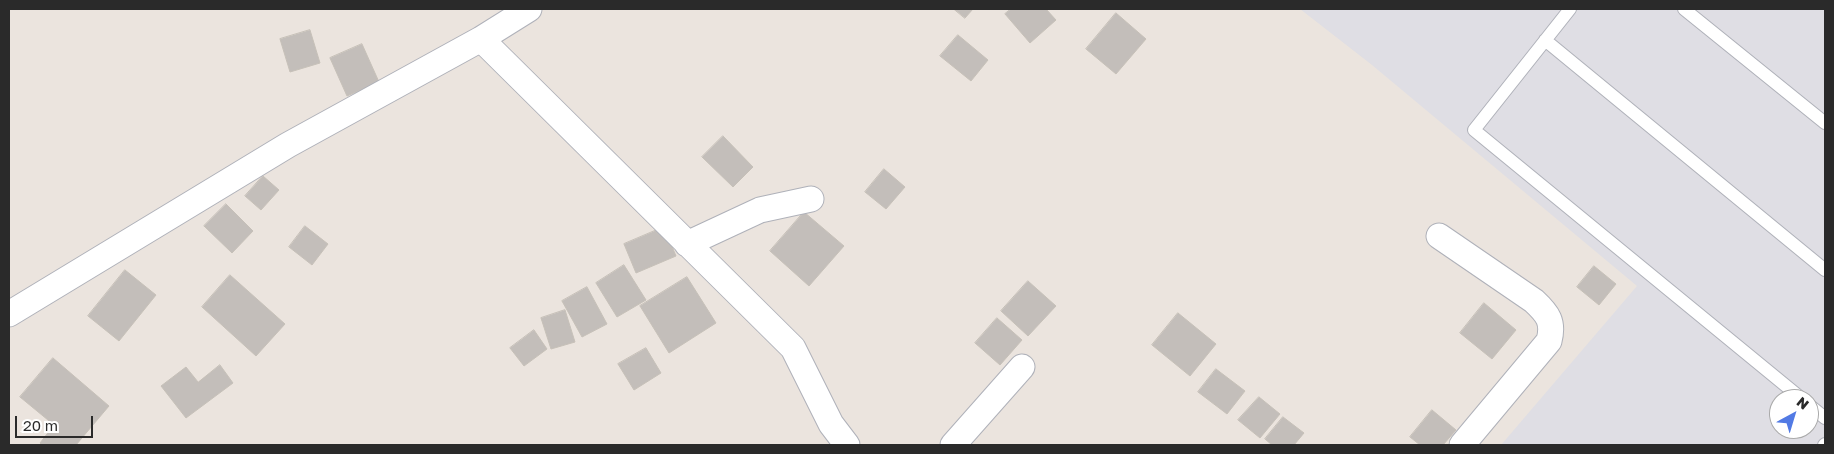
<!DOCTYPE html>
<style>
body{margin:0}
#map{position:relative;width:1834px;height:454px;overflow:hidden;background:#ebe4de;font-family:"Golos Text",sans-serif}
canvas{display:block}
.frame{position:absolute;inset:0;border:10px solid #2a2a2a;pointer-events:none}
.north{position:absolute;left:1769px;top:389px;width:50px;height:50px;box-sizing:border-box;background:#fff;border:1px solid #aaa;border-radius:50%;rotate:39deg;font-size:14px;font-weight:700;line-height:20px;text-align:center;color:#2a2a2a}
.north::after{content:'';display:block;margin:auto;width:18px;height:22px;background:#527ae4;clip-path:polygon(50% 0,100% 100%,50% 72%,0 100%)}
.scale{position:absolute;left:15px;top:416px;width:78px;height:22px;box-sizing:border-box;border:2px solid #2a2a2a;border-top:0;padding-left:6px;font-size:15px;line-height:18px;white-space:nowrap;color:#2a2a2a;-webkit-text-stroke:4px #fff;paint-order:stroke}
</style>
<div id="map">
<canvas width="1834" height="454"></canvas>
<div class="frame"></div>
<div class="north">N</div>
<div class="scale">20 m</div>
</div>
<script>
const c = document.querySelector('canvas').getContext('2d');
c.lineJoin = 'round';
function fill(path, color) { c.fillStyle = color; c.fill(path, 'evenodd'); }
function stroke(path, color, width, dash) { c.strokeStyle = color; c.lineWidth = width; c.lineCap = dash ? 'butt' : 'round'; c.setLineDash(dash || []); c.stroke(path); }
fill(new Path2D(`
 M1300 9H1825V445H1501L1637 286 1372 65ZM1779 399H1809V429H1779Z`), '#dfdee4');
const building = new Path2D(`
 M954 9H973L965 18Z
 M1011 9H1046L1056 20 1030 43 1005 14Z
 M1116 13 1146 39 1116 74 1086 49Z
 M310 30 320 63 290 72 280 39Z
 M958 35 988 60 971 81 940 56Z
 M362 44 379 82 347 96 330 58Z
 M723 136 753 167 733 187 702 157Z
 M884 169 905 187 886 209 865 192Z
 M263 176 279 190 261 210 245 196Z
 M226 204 253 231 232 253 204 226Z
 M804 212 844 246 809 286 770 251Z
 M305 226 328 244 312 265 289 247Z
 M664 227 676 256 636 273 624 244Z
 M624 265 646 300 617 317 596 283Z
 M1594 266 1616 284 1599 305 1577 287Z
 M125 270 156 295 119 341 88 316Z
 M230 275 285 324 256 356 202 307Z
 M687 277 716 323 669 353 640 306Z
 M1028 281 1056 306 1028 336 1001 311Z
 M587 287 607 324 582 337 562 301Z
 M1484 303 1516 330 1492 359 1460 333Z
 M565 310 575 342 551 349 541 318Z
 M1178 313 1216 344 1190 376 1152 345Z
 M997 318 1022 340 1000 365 975 343Z
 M534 330 547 349 524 366 510 348Z
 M646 348 661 373 634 390 618 364Z
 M53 358 109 406 76 445H42L40 443 54 425 20 397Z
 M220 365 233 383 186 418 161 386 186 367 198 382Z
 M1216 369 1245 391 1227 414 1198 392Z
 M1259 397 1280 414 1260 438 1238 420Z
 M1432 410 1456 430 1443 445H1420L1410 437Z
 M1283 417 1304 433 1294 445H1272L1265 439Z`);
fill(building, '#c3beba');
stroke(building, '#c6c0b8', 1);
const service = new Path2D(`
 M1570 9 1474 130 1802 399
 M1684 9 1825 123
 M1545 40 1825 270
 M1809 405 1825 418
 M1824 445 1825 444`);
const minor = new Path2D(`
 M481 39 529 9
 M1439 236 1534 301C1548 314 1554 322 1549 341L1462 445
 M687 244 760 210 811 199
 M9 314 288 145 481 39 793 348 831 424 847 445
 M953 445 1022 367`);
stroke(service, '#afb1b9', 14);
stroke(minor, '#afb1b9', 27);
stroke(service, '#fff', 12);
stroke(minor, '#fff', 25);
</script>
